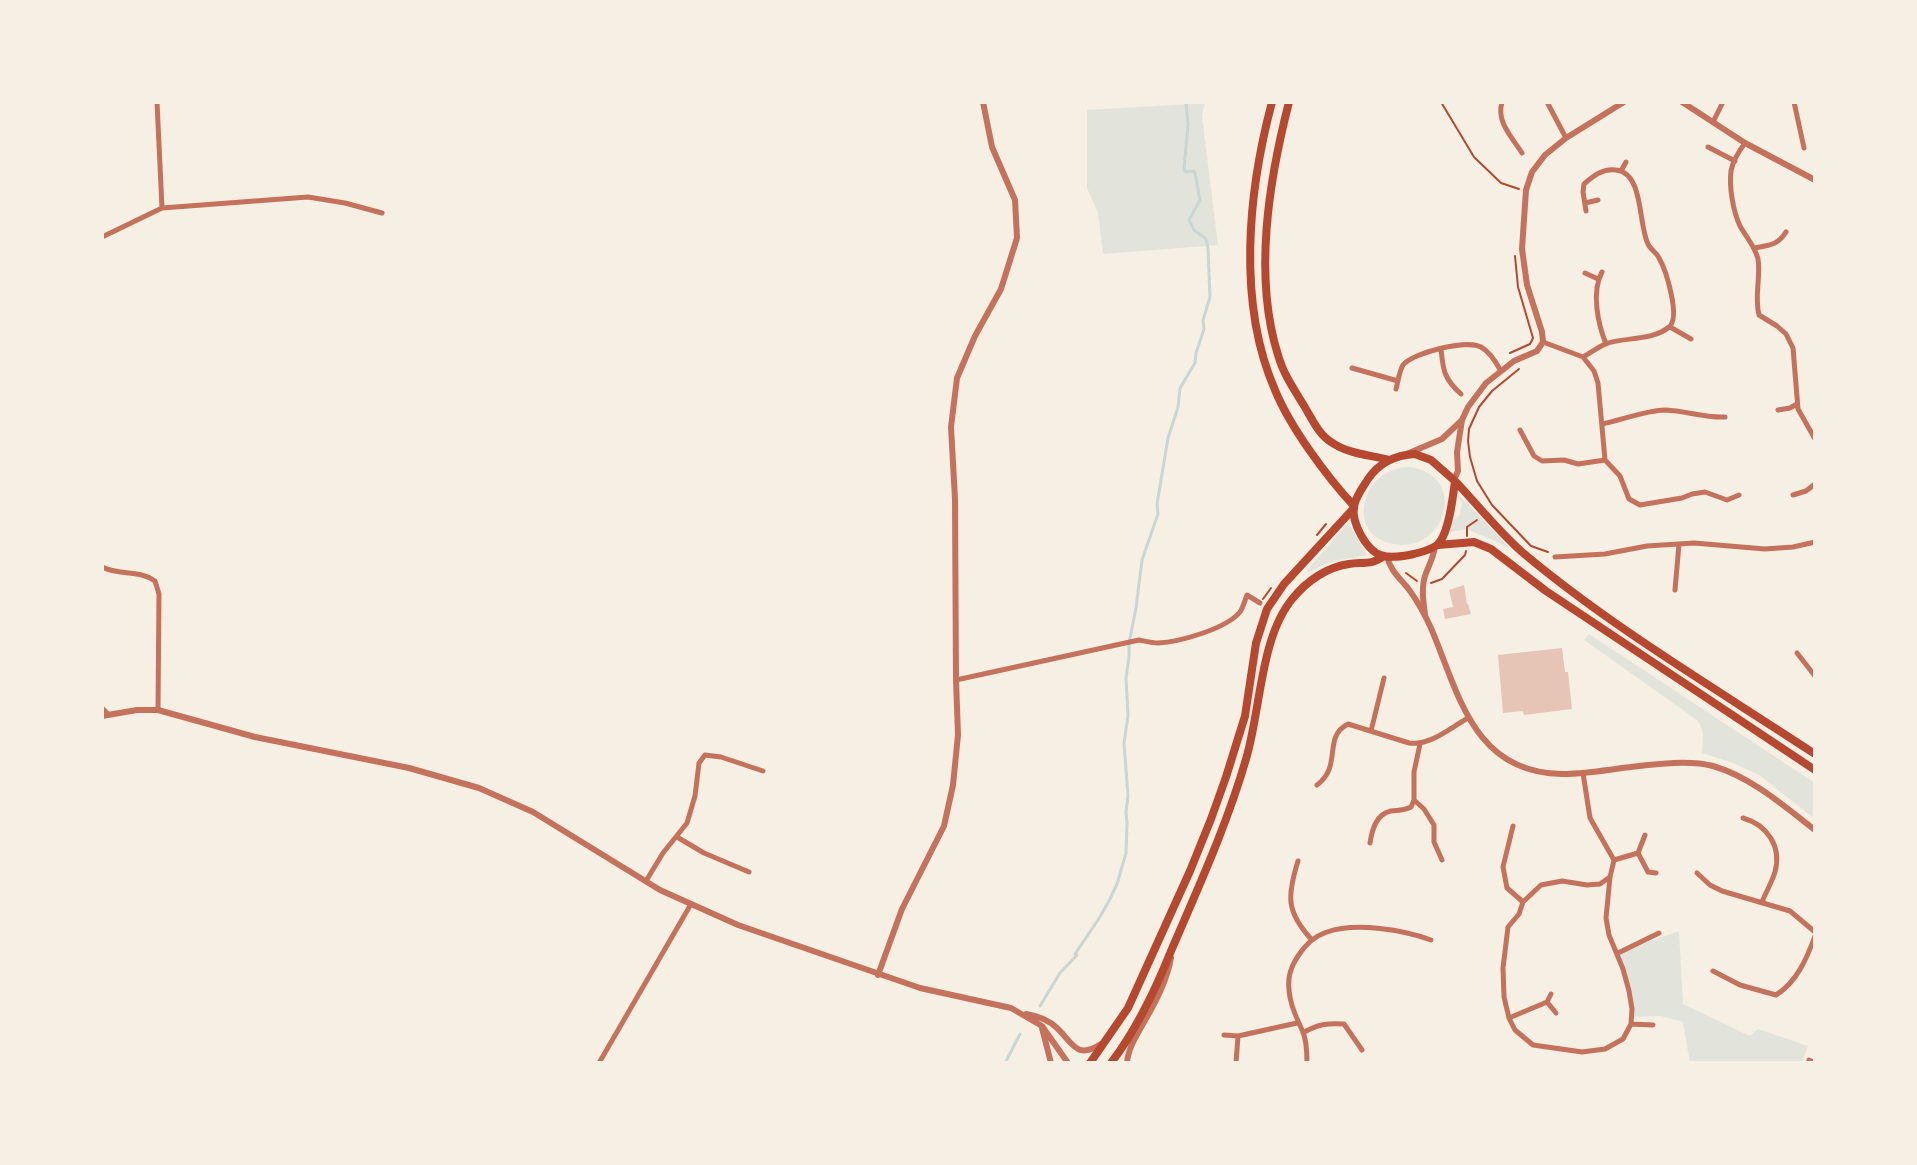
<!DOCTYPE html>
<style>
body{margin:0}
#map{position:relative;width:1917px;height:1165px;overflow:hidden;background:#f6efe4;font-family:"Work Sans",sans-serif}
canvas{display:block}
.frame{position:absolute;inset:0;border:104px solid #f6efe4;pointer-events:none}
</style>
<div id="map">
<canvas width="1917" height="1165"></canvas>
<div class="frame"></div>
</div>
<script>
const c = document.querySelector('canvas').getContext('2d');
c.lineJoin = 'round';
function fill(path, color) { c.fillStyle = color; c.fill(path, 'evenodd'); }
function stroke(path, color, width, dash) { c.strokeStyle = color; c.lineWidth = width; c.lineCap = dash ? 'butt' : 'round'; c.setLineDash(dash || []); c.stroke(path); }
fill(new Path2D(`
 M1191 102H1205L1202 116 1218 245 1103 254 1098 213 1087 188V110L1190 104Z
 M1409 467C1468 474 1448 553 1394 544 1346 537 1358 469 1409 467Z
 M1458 494 1508 546 1507 548 1495 541 1467 529 1450 532 1453 520 1460 515 1462 503 1457 495Z
 M1347 524H1349L1367 555 1340 560 1325 564 1308 573 1307 570Z
 M1589 634 1815 783V819L1759 775 1733 763 1702 753C1702 741 1706 730 1697 720L1584 640Z
 M1679 931 1683 1004 1750 1036 1758 1029 1808 1046 1802 1063H1690L1683 1022 1661 1016 1631 1017 1629 991 1618 953Z`), '#e2e4dc');
stroke(new Path2D(`
 M1040 1006 1060 973 1077 955 1075 954 1077 951 1098 920 1109 901 1117 884 1126 853 1127 823 1126 812 1128 796 1124 743 1128 716 1126 678 1129 657V643L1136 608 1142 560 1158 514 1157 504 1168 438 1178 407 1180 388 1195 363 1196 353 1204 329 1203 320 1210 297 1208 248 1206 239 1194 230 1189 220 1200 200 1195 173 1194 171 1186 172 1184 170 1188 124 1186 102
 M1005 1063 1020 1034`), '#c9d6d2', 3);
fill(new Path2D(`
 M1464 585 1467 604H1468L1471 614 1445 619 1443 609 1453 607 1449 590Z
 M1562 648 1565 672H1568L1572 709 1524 715 1523 711 1503 713 1498 655Z`), '#e6c5b7');
stroke(new Path2D(`
 M1441 102 1474 157 1501 183 1519 189
 M1510 353 1530 344 1533 338 1518 287 1515 256
 M1519 369 1492 391 1479 407 1469 429 1468 441 1470 457 1477 481 1492 505 1531 546 1548 552
 M1317 535 1326 524
 M1467 536V527L1477 520
 M1406 573 1417 581
 M1431 583 1442 579 1465 555 1466 551
 M1263 599 1271 588`), '#b5482f', 2);
stroke(new Path2D(`
 M157 102 162 208
 M1502 102C1496 122 1512 137 1522 153
 M1547 102 1566 138
 M1794 102 1804 148
 M1713 122 1723 102
 M1745 143C1739 151 1733 160 1731 171 1729 187 1733 211 1740 226 1746 237 1755 246 1758 259 1761 277 1754 296 1759 315L1777 326 1786 334 1793 348 1798 409 1815 439
 M1708 147 1735 161
 M1621 171 1626 162
 M1585 203 1598 200
 M102 237 162 208 308 197 345 203 382 213
 M1755 248C1770 245 1778 245 1786 232
 M1602 272C1591 292 1598 324 1606 344
 M1585 273 1598 279
 M1670 327 1691 339
 M1543 342 1583 357C1590 353 1597 348 1605 344 1623 337 1653 341 1669 327 1681 318 1666 270 1659 258 1657 253 1650 249 1648 244 1638 224 1644 173 1616 170 1603 168 1593 176 1584 184L1583 192 1586 211
 M1441 349C1443 370 1444 379 1461 394
 M1583 357 1594 371 1598 383 1605 460 1620 476 1629 499 1640 505 1682 498 1692 494 1705 492 1727 500 1739 495
 M1352 368 1398 381
 M1396 389C1398 382 1399 372 1403 365 1412 353 1467 339 1481 347 1490 352 1496 362 1501 371
 M1778 410 1790 408 1797 404
 M1602 424C1621 420 1647 410 1666 410 1686 411 1705 418 1725 417
 M1520 430 1534 456 1542 461 1564 460 1578 464 1605 460
 M1793 495 1806 491 1815 484
 M1555 557 1605 554 1647 546 1694 543 1765 549 1793 547 1815 542
 M102 567C120 576 138 569 155 581L159 594 158 710
 M1675 590 1679 544
 M1797 653 1815 676
 M956 680 1139 640C1145 641 1151 643 1158 643 1179 642 1226 629 1240 612 1243 608 1245 600 1247 595L1260 603
 M102 708 108 714
 M1371 731 1384 678
 M1583 773 1590 818 1614 860 1610 877 1606 918 1609 935 1623 969 1629 991 1632 1009 1631 1024 1623 1039 1605 1049 1582 1052 1533 1045 1515 1030 1509 1018 1504 997 1503 968 1508 927 1519 914 1523 902 1541 885 1562 881 1587 885 1600 884 1610 877
 M1317 785C1343 766 1322 737 1348 724L1409 743C1430 746 1450 728 1468 718
 M1414 800 1424 809 1434 825V842L1442 860
 M1743 818C1767 825 1782 846 1775 872 1772 882 1766 892 1762 902
 M1513 826 1503 867 1507 888 1523 902
 M677 837 704 853 749 872
 M1370 843C1372 830 1376 814 1391 811 1399 810 1403 811 1411 807L1414 800V772L1420 744
 M1638 853 1648 872 1656 873
 M1614 860 1638 853 1645 835
 M1298 861C1287 896 1286 912 1312 940
 M1697 873 1710 885 1722 891 1790 911 1815 932
 M646 881 663 853 687 823 695 796 699 763 705 755 721 757 763 771
 M1618 953 1659 933
 M1713 971 1740 985 1776 995C1797 982 1807 958 1815 936
 M1551 994 1547 1002 1556 1013
 M1509 1018 1547 1002
 M1631 1024 1653 1025
 M1303 1033C1317 1024 1328 1023 1344 1024L1362 1050
 M1224 1035 1238 1036
 M1809 1060 1815 1063
 M599 1063 691 904
 M1236 1063 1238 1036 1297 1023
 M1307 1063C1307 1053 1307 1042 1303 1032 1295 1015 1287 998 1289 978 1290 971 1294 962 1298 956 1305 945 1315 936 1327 932 1356 922 1404 930 1431 940`), '#c5725c', 5);
stroke(new Path2D(`
 M1682 102 1745 143 1815 180
 M1409 453 1442 439 1462 420
 M1454 480 1458 471 1457 452 1462 420 1468 407 1486 383 1514 361 1537 351 1543 342 1542 332 1527 285 1522 249 1526 190 1532 172 1545 155 1566 138 1624 102
 M1387 556C1390 571 1401 579 1410 591 1418 602 1425 615 1431 628 1459 694 1473 773 1562 774 1582 774 1602 771 1622 768 1649 765 1687 759 1713 766 1751 777 1784 806 1815 830
 M1425 614C1423 600 1421 586 1426 573 1430 563 1434 556 1435 546
 M102 716 137 710H158L255 737 409 768 479 788 533 812 660 890 738 925 920 988 1011 1008 1042 1026 1068 1063
 M878 975 902 909 944 826 953 785 958 735 956 680 955 499 951 427 957 378 975 336 1001 289 1017 238 1015 200 992 147 983 102
 M1026 1014C1038 1016 1049 1020 1057 1028 1073 1043 1076 1060 1101 1044
 M1042 1028 1051 1063
 M1127 1063C1128 1048 1137 1035 1144 1022 1156 1002 1167 981 1171 958`), '#c5725c', 6);
stroke(new Path2D(`
 M1272 102C1248 192 1237 303 1275 390 1290 427 1327 477 1354 506
 M1289 102C1269 180 1253 276 1278 355 1283 373 1293 388 1303 404 1311 417 1318 434 1331 442 1348 454 1370 455 1389 460
 M1415 454 1431 460 1455 481C1453 496 1449 535 1437 545 1431 550 1421 552 1414 554 1405 556 1393 558 1383 556 1367 552 1351 523 1354 506 1356 496 1363 487 1368 479 1379 463 1396 455 1415 454Z
 M1455 481C1477 504 1498 531 1522 552 1611 627 1718 690 1815 754
 M1438 545 1474 542 1491 549 1546 591 1815 770
 M1090 1063 1128 1008 1190 871 1211 819 1226 777 1245 716 1256 643 1267 609 1284 584 1354 508
 M1111 1063C1137 1029 1155 991 1171 951 1198 888 1227 825 1246 759 1261 709 1260 637 1293 598 1307 581 1327 567 1349 564 1362 562 1373 565 1384 556`), '#b5482f', 8);
</script>
